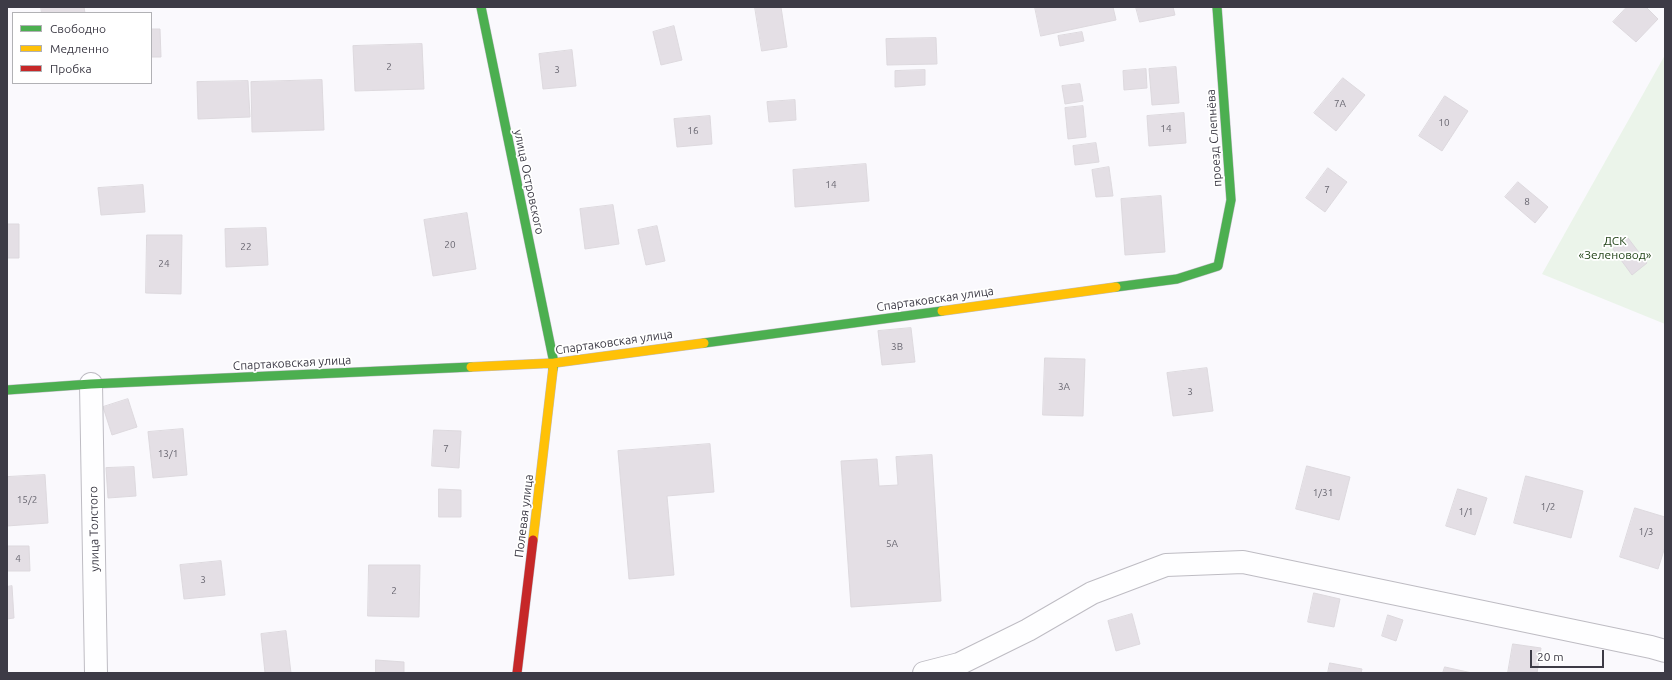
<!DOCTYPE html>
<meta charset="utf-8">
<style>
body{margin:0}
#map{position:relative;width:1672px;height:680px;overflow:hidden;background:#faf9fd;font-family:Ubuntu,sans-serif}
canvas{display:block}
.frame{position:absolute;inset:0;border:8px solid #3d3b46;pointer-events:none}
.legend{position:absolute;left:12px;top:12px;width:140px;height:72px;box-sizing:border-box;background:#fff;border:1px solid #b1b1b5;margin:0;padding:5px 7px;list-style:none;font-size:12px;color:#3d3b46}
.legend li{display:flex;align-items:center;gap:8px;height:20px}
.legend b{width:20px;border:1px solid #b1b1b5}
.scale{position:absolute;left:1530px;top:650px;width:74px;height:18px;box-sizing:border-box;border:2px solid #3d3b46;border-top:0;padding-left:5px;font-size:12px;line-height:14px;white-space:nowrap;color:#3d3b46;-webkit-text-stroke:3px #fff;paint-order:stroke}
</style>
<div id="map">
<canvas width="1672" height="680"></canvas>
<div class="frame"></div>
<ul class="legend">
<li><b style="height:5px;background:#4caf50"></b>Свободно</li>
<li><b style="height:5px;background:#ffc107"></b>Медленно</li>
<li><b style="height:5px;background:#c62828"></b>Пробка</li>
</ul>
<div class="scale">20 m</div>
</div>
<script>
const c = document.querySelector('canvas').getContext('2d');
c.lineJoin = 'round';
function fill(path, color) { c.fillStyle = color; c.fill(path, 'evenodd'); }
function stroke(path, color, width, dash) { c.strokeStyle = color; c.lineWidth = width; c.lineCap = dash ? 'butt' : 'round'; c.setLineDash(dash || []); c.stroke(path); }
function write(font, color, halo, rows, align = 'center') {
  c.font = font + ' Ubuntu,sans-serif'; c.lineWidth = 3.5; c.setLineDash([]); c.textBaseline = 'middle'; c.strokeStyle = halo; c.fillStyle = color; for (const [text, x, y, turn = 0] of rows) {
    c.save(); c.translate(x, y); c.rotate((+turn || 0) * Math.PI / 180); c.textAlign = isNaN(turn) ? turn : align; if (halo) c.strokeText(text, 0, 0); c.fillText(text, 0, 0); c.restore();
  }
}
fill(new Path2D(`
 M1665 55V324L1542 274Z`), '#ebf4ea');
const building = new Path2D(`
 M41 7H84L85 13H42Z
 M755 7H781L787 47 762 51Z
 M1035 7H1113L1116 20 1041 36Z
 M1136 7H1173L1175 15 1140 22Z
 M1627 7H1646L1658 19 1636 42 1613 22Z
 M674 26 682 60 661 65 653 32Z
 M151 29H160L161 57H151Z
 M1082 32 1084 41 1060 46 1058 36Z
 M936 38 937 64 887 65 886 39Z
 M422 44 424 89 355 91 353 46Z
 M572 50 576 86 543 89 539 54Z
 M1176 67 1179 103 1152 105 1149 69Z
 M1146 69 1147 88 1124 90 1123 71Z
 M925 70V85L895 87V71Z
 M1343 78 1365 95 1336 131 1314 113Z
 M322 80 324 130 252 132 251 82Z
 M248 81 250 117 198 119 197 82Z
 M1080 84 1083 101 1065 104 1062 86Z
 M1445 96 1468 111 1442 151 1419 136Z
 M795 100 796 120 769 122 767 102Z
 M1083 106 1086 137 1068 139 1065 108Z
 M1184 113 1186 143 1149 146 1147 116Z
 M710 116 712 144 677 147 674 119Z
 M1096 143 1099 162 1075 165 1073 146Z
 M866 164 869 201 795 207 793 170Z
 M1109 167 1113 196 1096 197 1092 170Z
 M1328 168 1347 182 1325 212 1306 198Z
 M1518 182 1548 207 1535 223 1505 197Z
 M143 185 145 212 101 215 98 188Z
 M1161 196 1165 252 1125 255 1121 199Z
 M613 205 619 244 585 249 580 209Z
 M467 213 476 269 433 276 424 220Z
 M7 224H19V258H7Z
 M657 226 665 261 646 265 638 230Z
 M266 228 268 265 226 267 225 229Z
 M147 235H182L181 294 146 293Z
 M1628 238 1647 263 1632 275 1613 249Z
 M911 328 915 362 882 365 878 331Z
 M1045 358 1085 359 1083 416 1043 415Z
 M1207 368 1213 411 1173 416 1167 373Z
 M128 399 137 427 112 435 103 407Z
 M183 429 187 475 153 478 148 432Z
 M434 430 461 431 459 468 432 466Z
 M710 444 714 492 667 496 674 575 629 579 618 451Z
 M932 455 941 601 851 607 841 461 877 459 879 486 898 485 896 457Z
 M1307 466 1350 477 1339 520 1296 509Z
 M134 467 136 496 108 498 106 468Z
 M45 475 48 523 7 526V477Z
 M1526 476 1583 491 1571 538 1514 523Z
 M439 489 461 490V517H439Z
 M1458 489 1487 498 1475 535 1446 526Z
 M1635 508 1665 517V547L1658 569 1620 557Z
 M7 546H29L30 571H7Z
 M221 561 225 595 184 599 180 565Z
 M369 565H420L419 617 368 616Z
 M12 586 14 618 7 619V587Z
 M1314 593 1340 599 1334 627 1308 622Z
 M1132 614 1140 644 1116 651 1108 621Z
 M1388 615 1403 620 1396 641 1382 636Z
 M286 631 291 673H265L261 634Z
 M1513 644 1541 648 1537 673H1508Z
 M376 660 404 662V673H376Z
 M1330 663 1362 669 1361 673H1328Z
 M1445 667 1472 673H1443Z`);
fill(building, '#e4dfe5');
stroke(building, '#ddd9de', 1);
const street = new Path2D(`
 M91 384 96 673
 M924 673 959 664 1028 630 1092 593 1166 565 1243 562 1651 647 1665 651`);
const fast = new Path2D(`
 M481 7 554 363 553 369
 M1116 287 1177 279 1218 266 1231 200 1217 7
 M704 343 942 311
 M7 390 91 384 471 367`);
const slow = new Path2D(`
 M942 311 1116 287
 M471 367 554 363 704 343
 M533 540 553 369`);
const jam = new Path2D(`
 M517 673 533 540`);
stroke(street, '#bebcc3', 24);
stroke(fast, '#bebcc3', 10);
stroke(slow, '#bebcc3', 10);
stroke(jam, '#bebcc3', 10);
stroke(street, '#fefeff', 22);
stroke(fast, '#4caf50', 9);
stroke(slow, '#ffc107', 9);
stroke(jam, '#c62828', 9);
write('10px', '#686670', null, [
 ["2",389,67],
 ["3",557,70],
 ["7А",1340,104],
 ["10",1444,123],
 ["14",1166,129],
 ["16",693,131],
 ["14",831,185],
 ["7",1327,190],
 ["8",1527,202],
 ["20",450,245],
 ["22",246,247],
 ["24",164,264],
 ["3В",897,347],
 ["3А",1064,387],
 ["3",1190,392],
 ["7",446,449],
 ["13/1",168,454],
 ["1/31",1323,493],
 ["15/2",27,500],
 ["1/2",1548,507],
 ["1/1",1466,512],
 ["1/3",1646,532],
 ["5А",892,544],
 ["4",18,559],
 ["3",203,580],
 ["2",394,591]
]);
write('12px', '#3d3b46', '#fff', [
 ["проезд Слепнёва",1214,138,-94],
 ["улица Островского",529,182,78],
 ["Спартаковская улица",935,299,-8],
 ["Спартаковская улица",614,342,-8],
 ["Спартаковская улица",292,363,-3],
 ["Полевая улица",524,516,-83],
 ["улица Толстого",94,529,-91]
]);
write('12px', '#1b3e11', '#fff', [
 ["ДСК",1615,241],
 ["«Зеленовод»",1615,255]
]);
</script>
